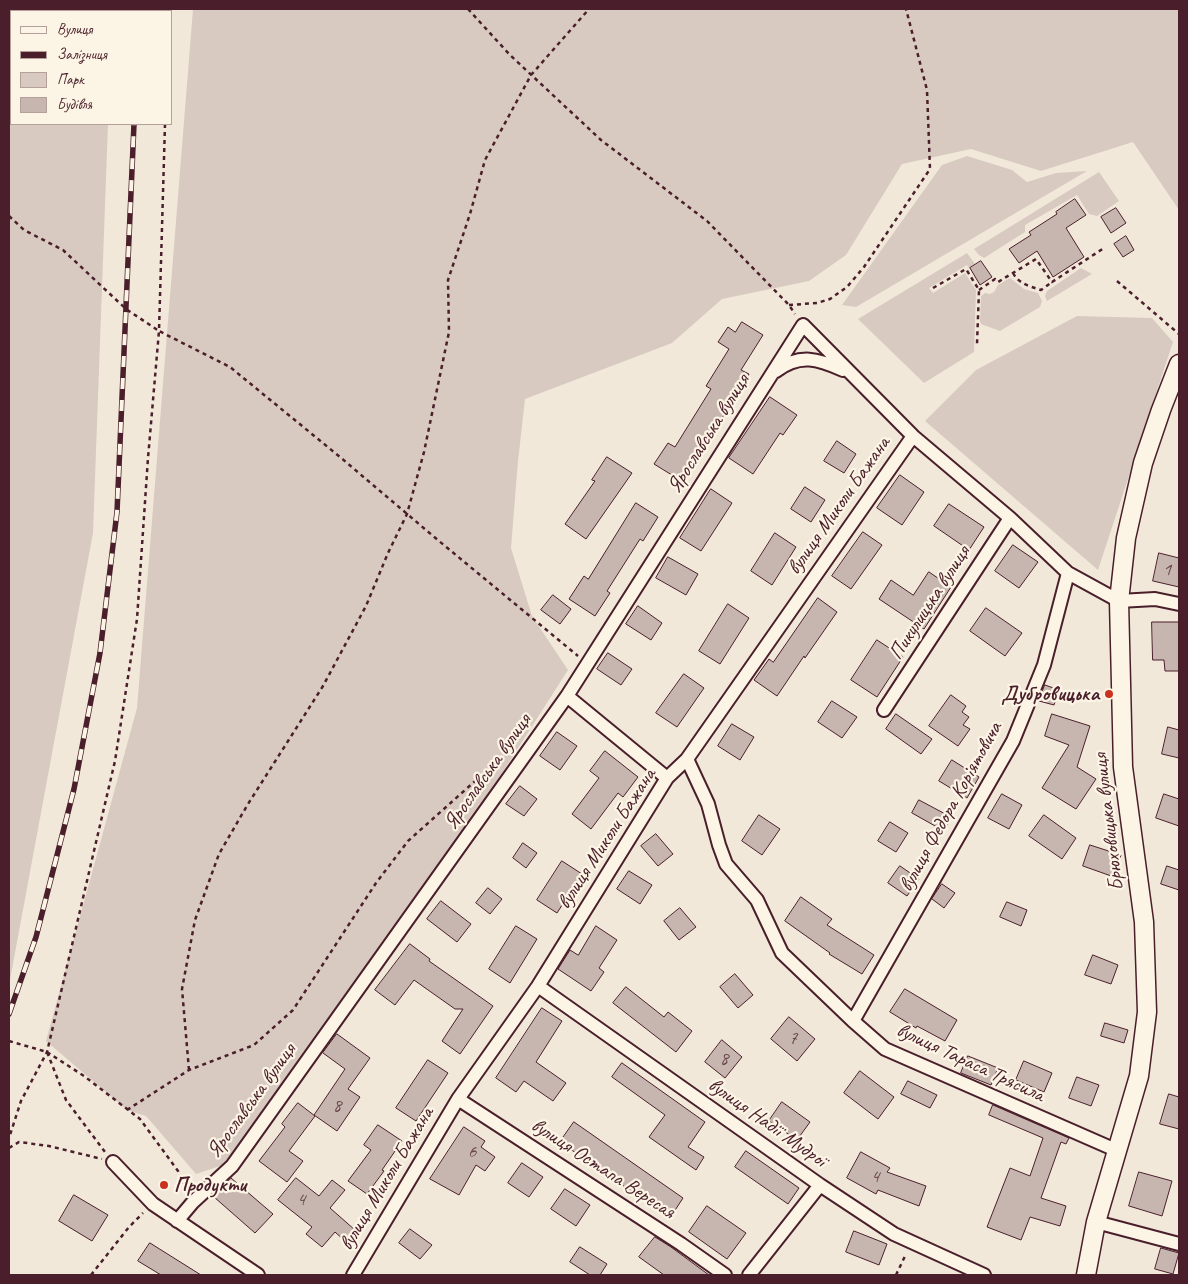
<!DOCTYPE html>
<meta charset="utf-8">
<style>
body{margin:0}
#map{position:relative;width:1188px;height:1284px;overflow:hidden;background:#f1e8da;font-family:Caveat,sans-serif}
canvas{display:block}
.frame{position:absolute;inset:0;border:10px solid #4a1f2b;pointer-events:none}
.legend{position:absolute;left:10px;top:10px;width:162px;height:115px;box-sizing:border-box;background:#fcf5e5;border:1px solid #b59f9b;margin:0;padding:6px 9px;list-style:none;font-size:15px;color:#4a1f2b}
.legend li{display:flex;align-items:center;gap:10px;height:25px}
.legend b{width:25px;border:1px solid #b59f9b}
</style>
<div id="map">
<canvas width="1188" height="1284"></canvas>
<div class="frame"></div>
<ul class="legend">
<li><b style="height:6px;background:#fcf5e5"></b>Вулиця</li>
<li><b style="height:6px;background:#4a1f2b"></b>Залізниця</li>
<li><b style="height:14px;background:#d8cac0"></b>Парк</li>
<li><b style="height:14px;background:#c7b6af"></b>Будівля</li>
</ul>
</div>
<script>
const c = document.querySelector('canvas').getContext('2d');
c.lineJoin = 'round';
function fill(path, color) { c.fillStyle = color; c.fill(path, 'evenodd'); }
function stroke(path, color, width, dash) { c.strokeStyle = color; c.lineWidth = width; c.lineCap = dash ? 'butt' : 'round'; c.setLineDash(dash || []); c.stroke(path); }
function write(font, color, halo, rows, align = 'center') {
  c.font = font + ' Caveat,sans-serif'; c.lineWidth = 4.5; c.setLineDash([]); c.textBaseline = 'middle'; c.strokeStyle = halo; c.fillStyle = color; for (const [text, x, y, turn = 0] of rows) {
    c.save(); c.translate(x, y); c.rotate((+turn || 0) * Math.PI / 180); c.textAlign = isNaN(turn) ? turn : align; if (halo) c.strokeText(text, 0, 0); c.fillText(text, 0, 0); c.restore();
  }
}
fill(new Path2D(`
 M9 9H111V11H11V124H108L93 533 9 985Z
 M193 9H1179V210L1133 142 1041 171 971 149 902 164 846 255 809 281 722 299 672 343 525 399 518 461 511 548 532 616 568 670 461 837 229 1163 196 1174 146 1116 127 1110 46 1041 137 708Z
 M967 156 1012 170 1027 182 1056 173 1087 171 856 307 842 305 942 165Z
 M1099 172 1119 201 1097 216 1089 214 1077 195 1025 225V232L984 258 979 255 974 249Z
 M967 253 975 264 969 268 967 265 929 288 933 293 965 273 976 290 974 352 924 383 858 319Z
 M1081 268 1092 274 1047 301 1045 296 1047 291Z
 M1010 278 1024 289 1038 293 1042 301 1040 307 1000 331 981 324 980 321 981 296 985 293 990 294 994 292 998 285Z
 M1077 316 1152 318 1173 342 1098 570 925 421 976 370Z`), '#d8cac0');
const building = new Path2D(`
 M1075 199 1086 215 1066 228 1084 257 1053 277 1037 251 1019 263 1009 249 1031 235 1029 232 1057 214 1056 212Z
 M1116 208 1126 223 1111 233 1101 217Z
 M1126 236 1134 250 1123 257 1114 244Z
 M981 261 992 277 980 285 970 268Z
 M742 322 763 335 741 370 749 374 706 444 704 443 680 480 654 464 668 443 675 447 711 389 706 386 729 349 718 342 728 327 735 332Z
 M770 397 797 415 783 435 780 433 753 474 729 458Z
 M837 441 856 454 844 473 824 461Z
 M607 457 632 473 586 539 565 524 595 481 592 480Z
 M900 475 924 492 902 525 877 508Z
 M805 487 825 500 811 522 791 509Z
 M711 489 732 503 701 551 680 538Z
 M636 503 658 517 643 541 640 539 607 591 610 593 595 616 569 599 584 576 588 579Z
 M949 504 984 527 969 550 934 526Z
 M863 532 882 545 851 589 832 576Z
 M775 533 796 547 772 585 751 571Z
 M1013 545 1038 562 1019 588 995 571Z
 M1159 553 1179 558V587L1153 581Z
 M668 557 698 574 686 595 656 578Z
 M929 572 951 587 924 629 879 599 891 580 913 595Z
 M553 595 571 609 560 624 541 610Z
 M818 598 837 612 805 658 804 656 777 696 754 680 769 659 773 662Z
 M728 604 749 618 720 664 699 651Z
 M638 606 662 623 651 640 626 624Z
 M986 608 1022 633 1005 656 970 631Z
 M1152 622H1179V671H1165L1164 660H1153Z
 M877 640 903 657 877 697 851 680Z
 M608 653 632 669 621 685 597 669Z
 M684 674 704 688 677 727 656 713Z
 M1045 685 1059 690 1054 705 1039 701Z
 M951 695 966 706 962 712 969 717 963 725 970 729 958 746 929 726Z
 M832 701 857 717 842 738 818 722Z
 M896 714 932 739 921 754 886 729Z
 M1052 714 1090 726 1077 767 1096 779 1076 809 1042 788 1069 745 1045 736Z
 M732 724 754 737 740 760 718 746Z
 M1168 727 1179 730V758L1162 754Z
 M557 732 577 746 560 770 540 756Z
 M605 751 638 777 623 797 618 793 591 829 572 814 599 778 590 771Z
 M952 760 979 777 967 798 939 781Z
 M520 786 537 799 524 816 506 804Z
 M1002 794 1022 805 1009 829 988 818Z
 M1164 794 1179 799V826L1156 818Z
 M919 800 951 817 944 831 912 813Z
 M759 815 780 829 762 855 742 841Z
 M1044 815 1076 838 1062 859 1029 836Z
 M890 822 908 833 896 852 878 841Z
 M656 834 673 854 658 866 641 846Z
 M523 843 537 853 526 868 513 858Z
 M1090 845 1121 855 1114 877 1083 866Z
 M562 861 582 874 557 913 537 900Z
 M900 866 919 879 907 896 888 883Z
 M1167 866 1179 870V890L1161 884Z
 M629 871 652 885 640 904 617 889Z
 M942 884 955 893 944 908 932 899Z
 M488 888 502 899 490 914 476 903Z
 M801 897 832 919 827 925 874 955 862 974 829 954 830 953 785 921Z
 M441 901 471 924 457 942 427 919Z
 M1007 902 1027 910 1021 926 1000 917Z
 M680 908 696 927 679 940 664 921Z
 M516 926 537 939 510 983 489 969Z
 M596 926 617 940 599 968 604 972 591 991 558 969 570 950 578 955Z
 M410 944 430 959 429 961 493 1006 460 1054 442 1041 463 1009H455L414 980 395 1005 375 990Z
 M1093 955 1118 965 1111 984 1085 975Z
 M735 974 753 995 738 1008 720 987Z
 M626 987 664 1017 668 1012 692 1031 676 1052 613 1003Z
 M905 989 957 1020 945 1041 917 1026 916 1028 890 1012Z
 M542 1008 562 1021 536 1062 566 1083 553 1101 524 1081 516 1092 496 1078Z
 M789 1017 815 1039 797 1061 771 1039Z
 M1105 1023 1128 1030 1124 1043 1101 1036Z
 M337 1034 370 1058 348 1089 360 1097 337 1131 314 1115 345 1069 323 1053Z
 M722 1040 742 1057 725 1078 705 1062Z
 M968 1056 998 1068 991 1085 961 1073Z
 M428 1060 448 1073 416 1121 396 1108Z
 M1024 1061 1052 1073 1044 1092 1016 1080Z
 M622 1063 705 1122 688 1147 704 1157 696 1170 649 1137 665 1115 612 1077Z
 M860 1071 894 1097 878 1119 844 1093Z
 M1077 1077 1099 1085 1091 1106 1069 1098Z
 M908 1081 937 1095 930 1108 901 1094Z
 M1169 1094 1179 1097V1129L1160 1124Z
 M782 1102 810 1122 797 1140 769 1121Z
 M298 1103 315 1116 289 1151 303 1161 287 1182 259 1161 285 1127 282 1124Z
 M993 1105 1069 1138 1066 1144 1061 1142 1041 1198 1066 1206 1060 1226 1030 1217 1021 1240 987 1227 1010 1168 1030 1176 1043 1138 989 1115Z
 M574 1122 683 1198 670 1218 560 1142Z
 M378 1125 402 1141 382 1170 384 1171 367 1194 348 1181 371 1150 364 1145Z
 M464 1127 485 1141 481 1147 495 1157 485 1171 476 1165 459 1195 430 1179Z
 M746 1151 799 1188 788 1204 735 1167Z
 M861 1152 890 1168 887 1172 926 1186 919 1206 878 1190 876 1194 847 1178Z
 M522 1163 543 1177 529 1197 508 1183Z
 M1139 1172 1172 1181 1162 1216 1129 1206Z
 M231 1178 273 1214 255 1233 214 1197Z
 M296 1178 319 1196 332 1180 345 1190 330 1208 355 1230 345 1241 335 1232 322 1247 306 1234 312 1227 278 1200Z
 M565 1189 590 1205 576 1226 551 1209Z
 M74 1195 108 1215 92 1241 59 1221Z
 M707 1206 746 1233 727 1259 689 1232Z
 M410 1229 432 1245 420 1259 399 1243Z
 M854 1231 887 1244 879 1265 846 1252Z
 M655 1237 671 1247 709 1275H664L639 1257Z
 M150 1243 201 1275H161L138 1261Z
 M580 1247 607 1264 600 1275H590L570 1262Z
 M1161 1248 1179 1253 1173 1274 1155 1269Z`);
fill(building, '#c7b6af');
stroke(building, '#4a1f2b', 1);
const minor = new Path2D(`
 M776 371C800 353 818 359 843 370
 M567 696 667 778
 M884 710 1010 518
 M687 759 708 804 719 845 726 864 757 900 782 953 853 1021 885 1049 1118 1151
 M538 986 820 1185 894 1234 984 1275
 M853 1021 1013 741 1044 665 1068 573
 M458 1099 681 1244 725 1275
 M113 1162 153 1204 258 1275
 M177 1221 193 1202 232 1166 567 696 803 325 913 436 1010 518 1068 573 1119 601 1155 599 1179 604
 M1096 1222 1179 1244
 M353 1275 458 1099 538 986 667 778 687 759 913 436
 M749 1275 820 1185`);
const secondary = new Path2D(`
 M1086 1275 1096 1222 1139 1076 1147 1012 1144 922 1123 767 1119 601 1126 538 1143 463 1161 410 1179 364`);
stroke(minor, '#4a1f2b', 16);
stroke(secondary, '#4a1f2b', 21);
stroke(new Path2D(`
 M468 9 510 55 601 140 707 221 789 305 795 314
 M167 11V9
 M165 124 159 331 230 367 340 457 439 541 578 656
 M9 216 24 230 63 250 126 309 159 331 148 458 137 619 115 761 47 1052 21 1101 9 1138
 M1013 273C1019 284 1029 286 1041 290L1052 282
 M1117 281 1179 334
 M933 288 966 269 979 290 977 344
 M979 290 995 279 998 282 1036 259 1052 282 1104 248
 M789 305 817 303 830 299 847 287 864 267 930 169 927 90 906 9
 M9 1041 47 1052 66 1100 105 1152
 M47 1052 84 1076 140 1119 178 1171 187 1190
 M189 1070 182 989 195 920 219 854 248 804 323 686 366 606 388 553 407 514 424 452 449 332 448 280 470 214 485 160 531 75 589 9
 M127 1110 189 1070 254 1045 293 1010 376 883 408 841 474 782 496 771
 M9 1148 19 1142 49 1146 102 1159
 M91 1275 129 1227 143 1213
 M896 1275 906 1254`), '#4a1f2b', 2.5, [4, 4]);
stroke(minor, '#fcf5e5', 12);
stroke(secondary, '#fcf5e5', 18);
const rail = new Path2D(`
 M139 11V9
 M9 1014 36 937 74 789 100 653 117 512 134 124`);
stroke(rail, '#4a1f2b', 5.5);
stroke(rail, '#fcf5e5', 4, [11]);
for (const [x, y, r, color] of [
 [1109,694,5,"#c8321e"],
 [164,1185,5,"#c8321e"]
]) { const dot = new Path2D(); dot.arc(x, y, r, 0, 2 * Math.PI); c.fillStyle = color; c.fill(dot); stroke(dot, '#fcf5e5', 2); }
write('19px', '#69454c', null, [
 ["1",1167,570],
 ["7",793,1039],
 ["8",724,1059],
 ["8",337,1106],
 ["6",472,1152],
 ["4",875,1177],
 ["4",301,1200]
]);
write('21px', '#4a1f2b', '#fcf5e5', [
 ["Ярославська вулиця",709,434,-58],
 ["вулиця Миколи Бажана",839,506,-55],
 ["Пикулицька вулиця",930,603,-57],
 ["Ярославська вулиця",488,772,-55],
 ["вулиця Федора Коріятовича",951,807,-61],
 ["Брюховицька вулиця",1109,822,-97],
 ["вулиця Миколи Бажана",607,839,-57],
 ["вулиця Тараса Трясила",970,1063,25],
 ["Ярославська вулиця",252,1101,-54],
 ["вулиця Надії Мудрої",767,1123,35],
 ["вулиця Остапа Вересая",603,1169,33],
 ["вулиця Миколи Бажана",387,1179,-59]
]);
write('bold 21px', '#4a1f2b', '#fcf5e5', [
 ["Дубровицька",1099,694],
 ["Продукти",174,1185,"left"]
], 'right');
</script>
